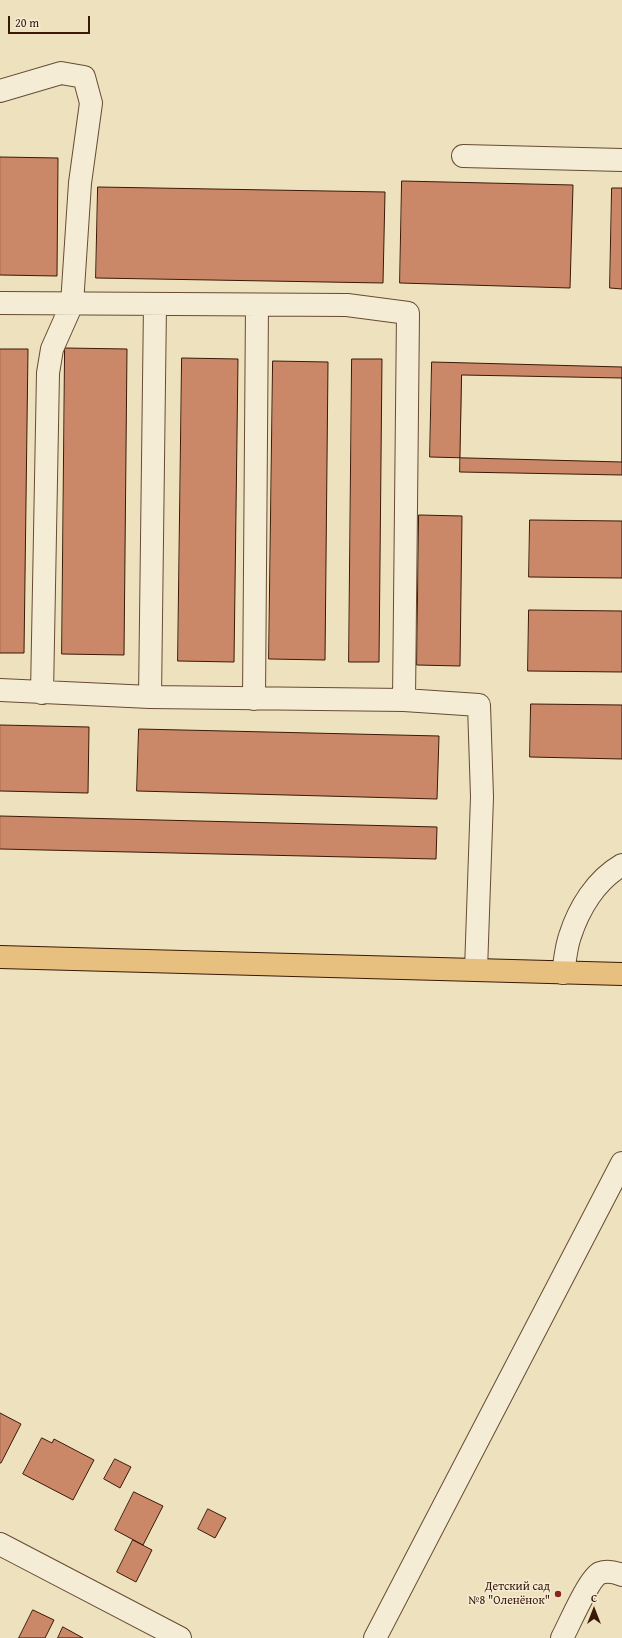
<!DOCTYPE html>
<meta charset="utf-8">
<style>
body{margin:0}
#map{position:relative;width:622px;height:1638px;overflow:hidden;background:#eee1be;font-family:"Gentium Book Plus",serif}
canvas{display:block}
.north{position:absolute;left:574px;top:1590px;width:40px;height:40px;-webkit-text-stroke:3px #f4ecd5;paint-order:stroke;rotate:0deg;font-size:11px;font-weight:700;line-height:16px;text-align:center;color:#3a1906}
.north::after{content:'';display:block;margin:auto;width:14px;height:18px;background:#3a1906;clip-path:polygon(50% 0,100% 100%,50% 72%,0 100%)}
.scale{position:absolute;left:8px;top:16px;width:82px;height:18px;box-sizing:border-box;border:2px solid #3a1906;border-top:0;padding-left:5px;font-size:12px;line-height:14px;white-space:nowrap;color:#3a1906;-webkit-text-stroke:3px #f4ecd5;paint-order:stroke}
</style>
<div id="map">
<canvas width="622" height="1638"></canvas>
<div class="north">С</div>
<div class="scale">20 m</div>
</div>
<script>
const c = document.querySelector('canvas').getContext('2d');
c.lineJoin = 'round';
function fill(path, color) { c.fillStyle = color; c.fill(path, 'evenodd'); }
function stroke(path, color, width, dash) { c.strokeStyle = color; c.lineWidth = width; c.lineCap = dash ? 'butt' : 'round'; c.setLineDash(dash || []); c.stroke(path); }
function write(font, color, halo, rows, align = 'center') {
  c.font = font + ' "Gentium Book Plus",serif'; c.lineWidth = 3; c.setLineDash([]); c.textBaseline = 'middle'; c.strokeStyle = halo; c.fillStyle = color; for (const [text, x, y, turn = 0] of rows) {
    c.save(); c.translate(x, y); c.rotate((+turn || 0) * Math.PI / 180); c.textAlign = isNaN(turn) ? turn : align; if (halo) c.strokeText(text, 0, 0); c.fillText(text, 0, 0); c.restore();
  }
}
const building = new Path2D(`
 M0 157 58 158 57 276 0 275Z
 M402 181 573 185 570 288 400 283Z
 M98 187 385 192 383 283 96 278Z
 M612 188H622V289L610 288Z
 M65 348 127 349 124 655 62 654Z
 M0 349H28L24 653H0Z
 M182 358 238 359 234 662 178 661Z
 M352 359H382L379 662H349Z
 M273 361 328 362 325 660 269 659Z
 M432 362 622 367V462L430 457Z
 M462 375 622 378V475L460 472Z
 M419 515 462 516 460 666 417 665Z
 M530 520 622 521V578L529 577Z
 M529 610 622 611V672L528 671Z
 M531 704 622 705V759L530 757Z
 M0 725 89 727 88 793 0 791Z
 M139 729 439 736 437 799 137 791Z
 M0 816 437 827 436 859 0 849Z
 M0 1413 21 1424 1 1463H0Z
 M42 1438 52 1443 54 1439 94 1460 73 1500 23 1474Z
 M115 1459 131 1467 120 1488 104 1479Z
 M134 1492 163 1506 143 1545 115 1530Z
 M208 1509 226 1518 215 1538 198 1529Z
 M133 1540 152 1550 136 1582 117 1572Z
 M33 1610 54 1620 45 1638H19Z
 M63 1627 83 1638H58Z`);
fill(building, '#cb8869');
stroke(building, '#3a1906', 1);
const minor = new Path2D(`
 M0 91 61 73 84 77 91 103 80 183 72 304 52 349 48 373 42 693
 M463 156 622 160
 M0 303 347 305 408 313 404 700 479 705 482 797 476 970
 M0 690 150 697 404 700
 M150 697 155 304
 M254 699 257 305
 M563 973C565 961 566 947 570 936 579 908 596 880 622 865
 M0 1544 180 1638
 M375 1638 622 1163
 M562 1638C569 1625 589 1578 600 1573 608 1570 615 1572 622 1575`);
const major = new Path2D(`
 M0 957 622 974`);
stroke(minor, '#674b34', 24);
stroke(major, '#3a1906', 24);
stroke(minor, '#f4ecd5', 22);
stroke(major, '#e7c07f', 22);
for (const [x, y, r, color] of [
 [558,1594,4,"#8f2418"]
]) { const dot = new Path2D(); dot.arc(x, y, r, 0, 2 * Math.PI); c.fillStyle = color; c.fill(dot); stroke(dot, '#f4ecd5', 1.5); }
write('12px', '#3a1906', '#f4ecd5', [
 ["Детский сад",550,1587],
 ["№8 \"Оленёнок\"",550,1601]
], 'right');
</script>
